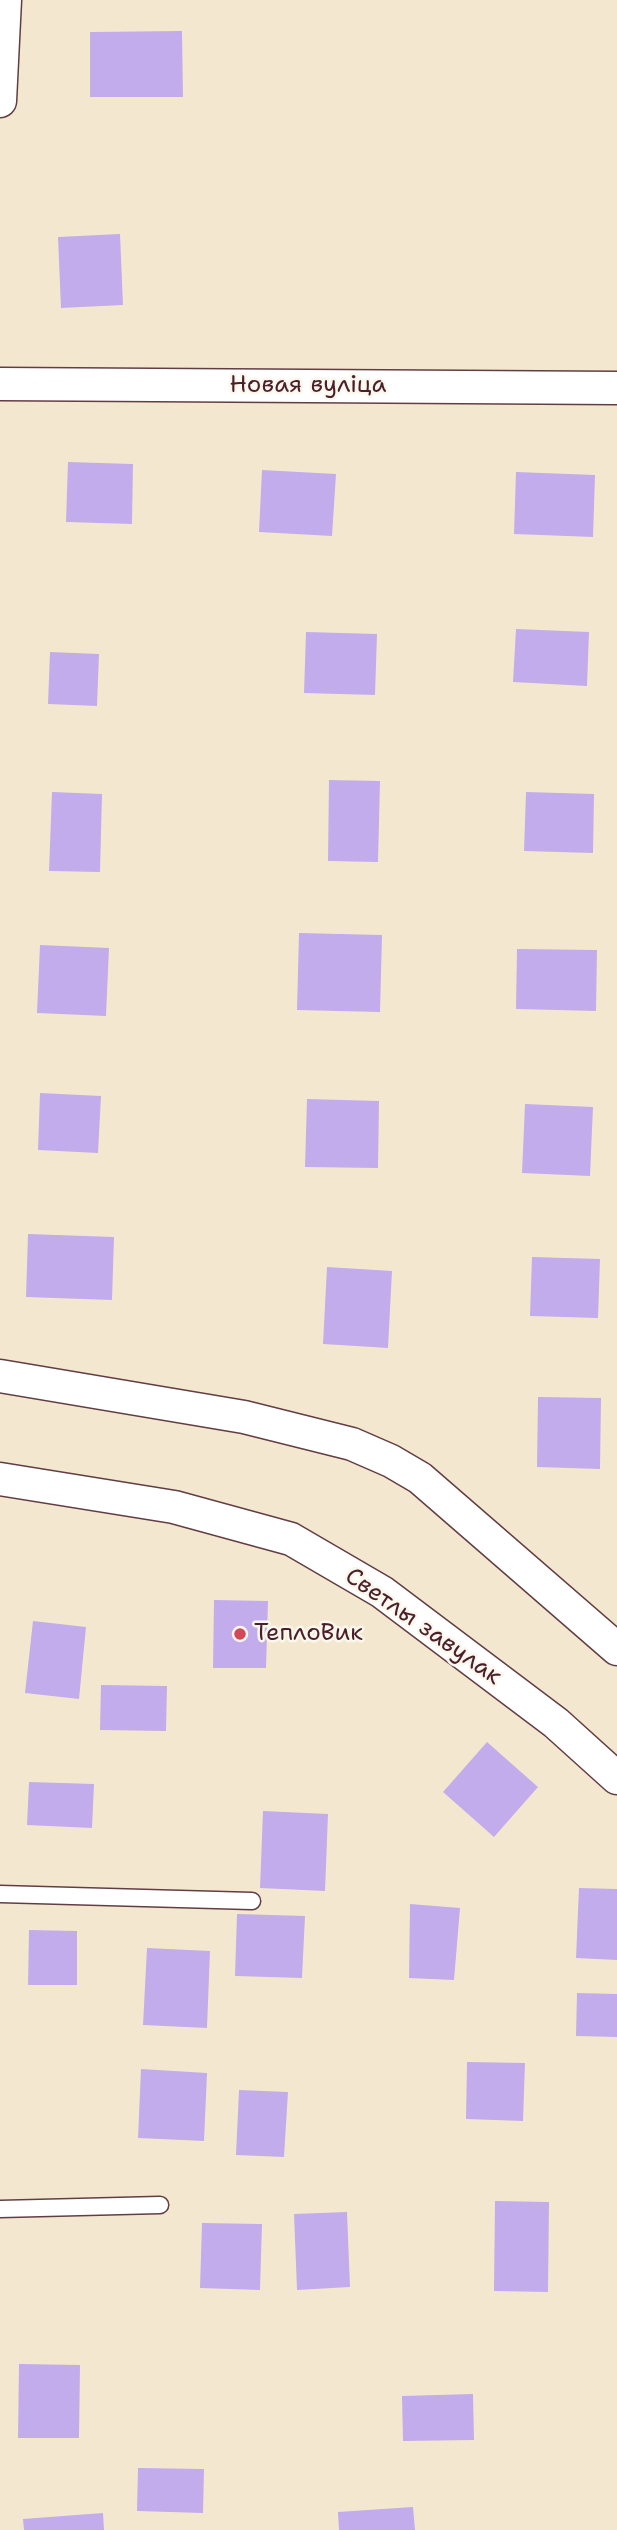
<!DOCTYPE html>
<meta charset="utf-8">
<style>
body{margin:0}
canvas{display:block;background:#f3e8cf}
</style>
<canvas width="617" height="2530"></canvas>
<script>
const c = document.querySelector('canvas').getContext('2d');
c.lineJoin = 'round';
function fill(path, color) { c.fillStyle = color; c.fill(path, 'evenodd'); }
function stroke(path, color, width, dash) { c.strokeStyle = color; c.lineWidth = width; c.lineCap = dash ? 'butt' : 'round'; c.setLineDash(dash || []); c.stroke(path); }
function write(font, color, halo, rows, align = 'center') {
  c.font = font + ' "Shantell Sans",sans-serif'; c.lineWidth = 5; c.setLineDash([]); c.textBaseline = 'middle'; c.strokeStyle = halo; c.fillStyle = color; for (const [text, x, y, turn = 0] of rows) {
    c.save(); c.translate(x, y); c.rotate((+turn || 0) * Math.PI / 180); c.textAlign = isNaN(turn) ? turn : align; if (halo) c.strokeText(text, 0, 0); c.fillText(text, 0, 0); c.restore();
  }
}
fill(new Path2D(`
 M182 31 183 97H90V32Z
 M120 234 123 305 61 308 58 237Z
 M68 462 133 464 132 524 66 522Z
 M262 470 336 474 332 536 259 532Z
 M516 472 595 475 593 537 514 534Z
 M516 629 589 632 587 686 513 682Z
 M306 632 377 634 375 695 304 693Z
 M50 652 99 654 97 706 48 704Z
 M329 780 380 781 378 862 328 861Z
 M52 792 102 794 100 872 49 871Z
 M526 792 594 794 593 853 524 851Z
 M299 933 382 935 380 1012 297 1010Z
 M40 945 109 948 106 1016 37 1013Z
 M517 949 597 950 596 1011 516 1009Z
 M40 1093 101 1096 98 1153 38 1150Z
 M307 1099 379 1101 378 1168 305 1167Z
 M525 1104 593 1107 590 1176 522 1173Z
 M28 1234 114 1237 112 1300 26 1297Z
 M532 1257 600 1259 598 1318 530 1316Z
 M327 1267 392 1271 388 1348 323 1344Z
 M538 1397 601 1398 600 1469 537 1467Z
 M214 1600 268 1601 266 1668H213Z
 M33 1621 86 1627 79 1699 25 1693Z
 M101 1685 167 1686 166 1731 100 1730Z
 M487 1742 538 1787 494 1837 443 1792Z
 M29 1782 94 1784 92 1828 27 1825Z
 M263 1811 328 1814 325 1891 260 1888Z
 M579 1888 617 1889V1960L576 1958Z
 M410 1904 460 1908 454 1980 409 1978Z
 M237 1914 305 1916 302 1978 235 1976Z
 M29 1930 77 1931V1985H28Z
 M147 1948 210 1951 207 2028 143 2025Z
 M577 1993 617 1994V2037L576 2036Z
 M467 2062 525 2063 523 2121 466 2119Z
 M141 2069 207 2073 204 2141 138 2138Z
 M239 2090 288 2092 284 2157 236 2155Z
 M495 2201 549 2202 548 2292 494 2291Z
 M347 2212 350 2287 297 2290 294 2214Z
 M202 2223 262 2224 260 2290 200 2288Z
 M19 2364 80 2365 79 2438H18Z
 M473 2394 474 2440 403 2441 402 2396Z
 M138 2468 204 2469 203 2513 137 2511Z
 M413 2507 415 2530H339L338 2512Z
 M103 2513 104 2530H24L23 2519Z`), '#c3aceb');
const lane = new Path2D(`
 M0 1894 252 1901
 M0 2209 160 2205`);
const street = new Path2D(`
 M0 101 5 0
 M0 384 617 388
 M0 1376 244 1417 352 1444 391 1461 420 1478 617 1649
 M0 1479 174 1507 291 1539 382 1592 556 1723 617 1778`);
stroke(lane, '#633d44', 19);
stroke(street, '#633d44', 35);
stroke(lane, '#fff', 16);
stroke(street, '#fff', 32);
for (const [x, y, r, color] of [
 [240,1634,7,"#d1495b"]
]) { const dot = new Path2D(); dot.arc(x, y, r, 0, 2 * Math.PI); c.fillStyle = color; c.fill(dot); stroke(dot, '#fbf7ec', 2.5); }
write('24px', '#4a1f2b', '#fbf7ec', [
 ["Новая вуліца",308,386],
 ["Светлы завулак",423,1627,35]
]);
write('24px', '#4a1f2b', '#fbf7ec', [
 ["ТеплоВик",254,1634]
], 'left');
</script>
